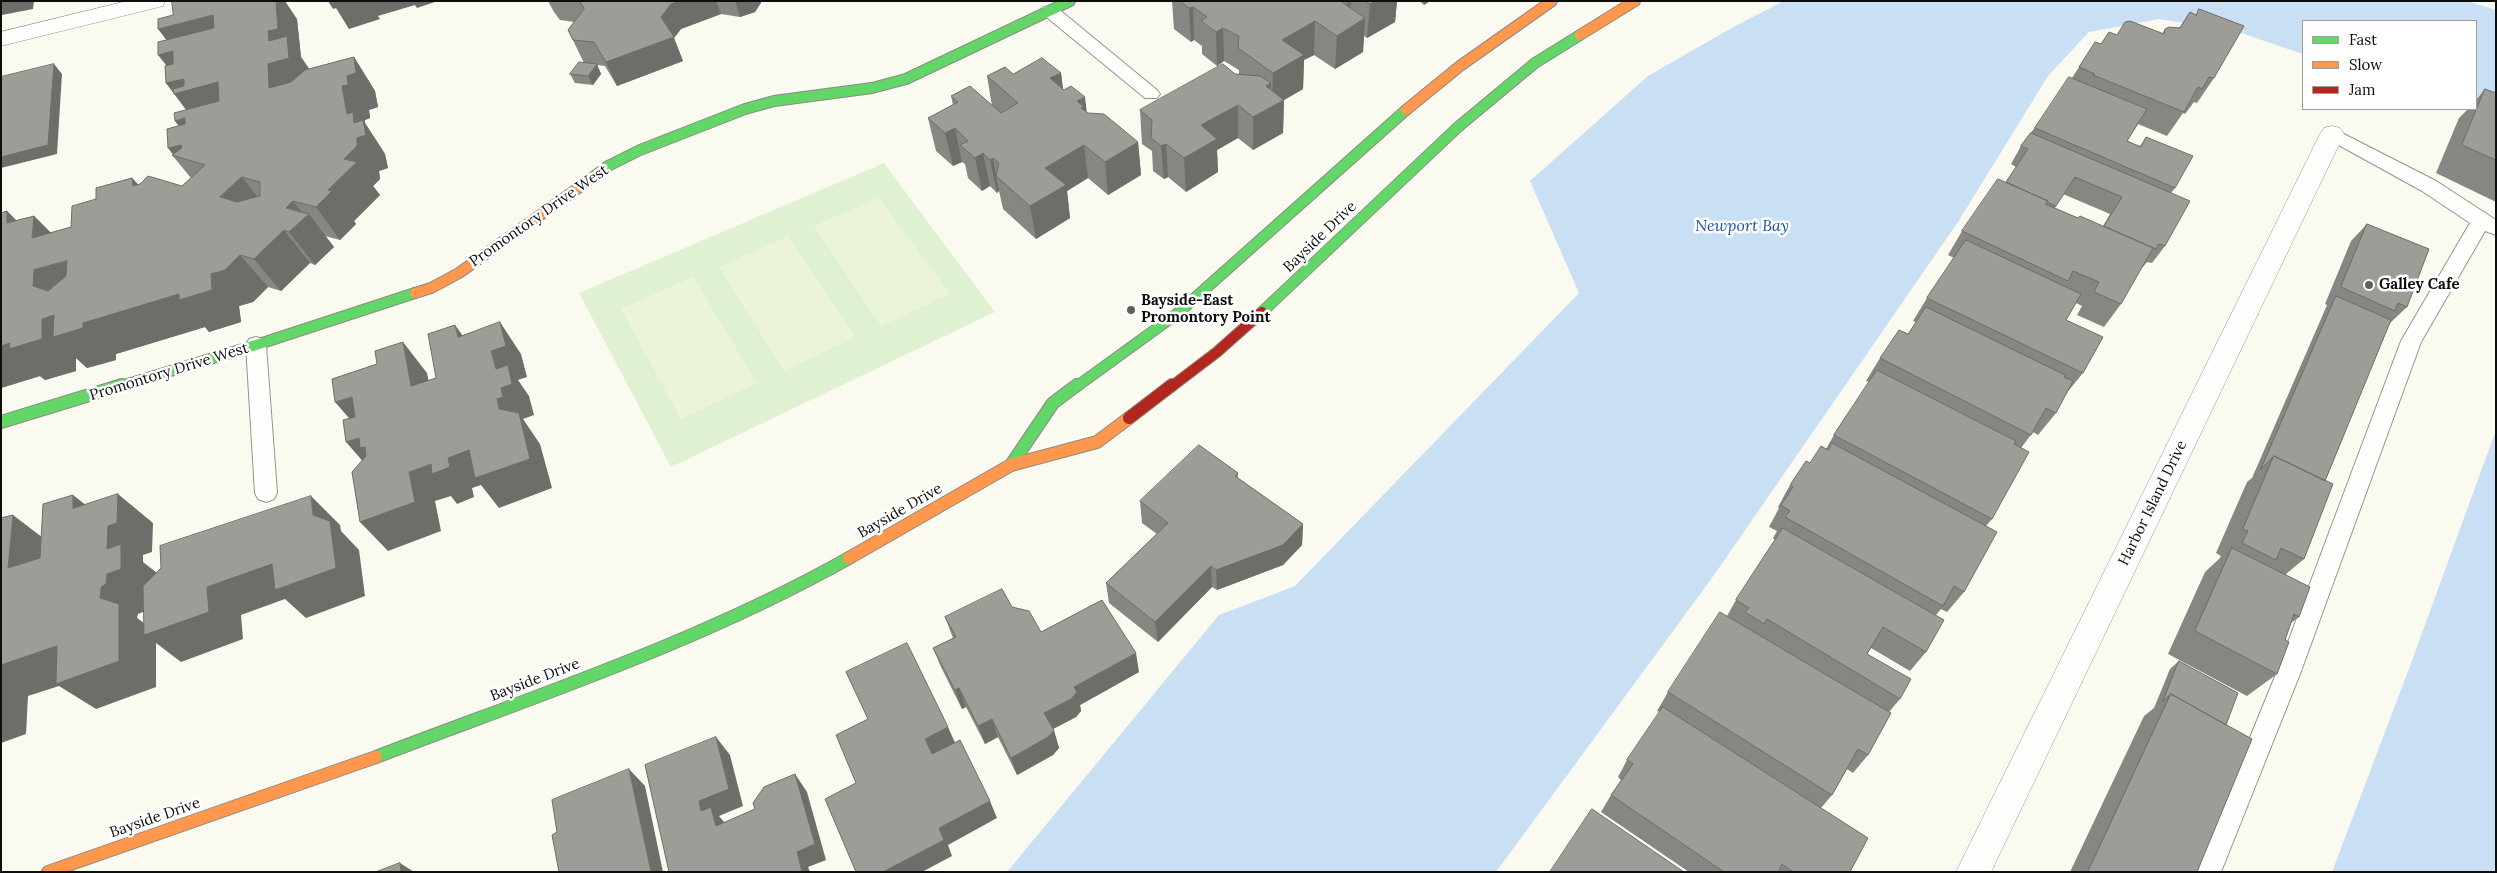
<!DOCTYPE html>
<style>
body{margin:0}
#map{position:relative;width:2497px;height:873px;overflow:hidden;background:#fbfaf1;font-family:Lora,serif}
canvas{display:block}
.frame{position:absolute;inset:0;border:2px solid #0d0d0d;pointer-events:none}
.legend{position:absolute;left:2302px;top:20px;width:175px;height:90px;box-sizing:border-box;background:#fff;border:1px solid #9e9e9e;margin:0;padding:6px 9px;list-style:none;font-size:15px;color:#0d0d0d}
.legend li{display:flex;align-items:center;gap:10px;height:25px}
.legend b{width:25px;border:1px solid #9e9e9e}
</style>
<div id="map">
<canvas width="2497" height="873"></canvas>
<div class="frame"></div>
<ul class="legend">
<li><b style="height:6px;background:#63d668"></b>Fast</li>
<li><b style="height:6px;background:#ff974d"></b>Slow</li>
<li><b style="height:6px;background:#b3261e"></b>Jam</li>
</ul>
</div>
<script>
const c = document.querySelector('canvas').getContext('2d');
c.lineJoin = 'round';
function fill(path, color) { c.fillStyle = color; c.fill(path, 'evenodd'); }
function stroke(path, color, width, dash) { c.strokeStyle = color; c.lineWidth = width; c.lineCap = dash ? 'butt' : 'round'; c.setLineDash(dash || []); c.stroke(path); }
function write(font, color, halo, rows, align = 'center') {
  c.font = font + ' Lora,serif'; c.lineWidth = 5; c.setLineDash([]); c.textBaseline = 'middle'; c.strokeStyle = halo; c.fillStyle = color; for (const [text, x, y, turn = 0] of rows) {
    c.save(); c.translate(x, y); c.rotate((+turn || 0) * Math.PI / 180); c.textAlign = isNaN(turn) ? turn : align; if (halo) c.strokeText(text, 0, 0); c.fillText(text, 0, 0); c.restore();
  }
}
fill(new Path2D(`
 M884 163 995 312 671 467 579 293Z`), '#e0f1d1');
fill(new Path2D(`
 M879 198 950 294 881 326 814 226Z
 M788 236 855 337 784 371 719 267Z
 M693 277 757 383 681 419 621 309Z`), '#ebf4db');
fill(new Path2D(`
 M1784 1H2467L2496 10V118L2476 109V21H2303V54L2235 31 2159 19 2089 32 2048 76 1958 222 1712 578 1496 872H1007L1219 615 1295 586 1579 293 1530 181 1648 76 1735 26Z
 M2496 430V872H2332L2410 666Z`), '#c8dff4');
const lane = new Path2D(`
 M1050 6 1056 7 1157 90 1160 94 1157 98H1145L1044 15 1042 11 1044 7Z
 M2332 128 2436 181 2496 220V235L2485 231 2421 342 2300 674 2221 872H2195L2276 674 2401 341 2470 223 2422 191 2326 138 2323 134 2326 130Z
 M256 337 263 339 266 345 277 493 274 499 266 502 258 499 255 493 246 345 249 339Z`);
const street = new Path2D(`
 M127 1H165L163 6 1 46V32Z
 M2332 126 2340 128 2344 134 1991 872H1956L2320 134 2324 128Z`);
const fastFar1 = new Path2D(`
 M581 186 608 166 640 150 745 109 774 101 872 88 906 79 1070 1
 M1262 312 1458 127 1535 63 1580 35
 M118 387 256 345 415 293
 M1076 387 1178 313 1406 110`);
const fast = new Path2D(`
 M1 422 122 385
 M1011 465 1053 403 1077 385
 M376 757C535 696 700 642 849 558`);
const slowFar1 = new Path2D(`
 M1580 35 1635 1
 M1406 110 1460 66 1552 1
 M415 293 431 288 459 273 581 186`);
const slow = new Path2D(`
 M849 558 1011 465 1097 442 1129 418
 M48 872 376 757`);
const jamFar1 = new Path2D(`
 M1171 387 1217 352 1262 312`);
const jam = new Path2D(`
 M1129 418 1172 385`);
stroke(lane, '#949490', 2);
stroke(street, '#949490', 1);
stroke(fastFar1, '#8b8a86', 12);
stroke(fast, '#8b8a86', 14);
stroke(slowFar1, '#8b8a86', 12);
stroke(slow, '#8b8a86', 14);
stroke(jamFar1, '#8b8a86', 12);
stroke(jam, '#8b8a86', 14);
fill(lane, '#fefefd');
fill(street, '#fefefd');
stroke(fastFar1, '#63d668', 10);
stroke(fast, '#63d668', 12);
stroke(slowFar1, '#ff974d', 10);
stroke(slow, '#ff974d', 12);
stroke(jamFar1, '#b3261e', 10);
stroke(jam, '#b3261e', 12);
fill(new Path2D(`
 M548 1H762L755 12 740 17 721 14 681 29 674 38 683 61 617 86 605 66 597 65 601 74 593 85 575 83 570 74 584 63 568 30 574 22 560 20 554 12Z
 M1172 1H1397L1395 22 1367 38 1364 36 1363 52 1335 69 1314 55 1304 60 1303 89 1284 100 1283 133 1253 150 1238 138 1217 150 1218 172 1186 192 1168 177 1164 179 1153 171 1152 151 1142 144 1140 110 1235 74H1239V70L1224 61 1217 66 1202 54V46L1194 40 1191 42 1174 29Z
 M1419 1H1430L1424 5Z
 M2190 12 2214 78 2197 103 2194 102 2185 114 2183 113 2167 136 2138 124 2127 141 2140 146 2146 137 2175 188 2171 193 2165 246 2152 263 2147 262 2143 267 2142 266 2121 304 2104 327 2077 315 2082 306 2076 303 2066 320 2083 373 2065 395 2056 413 2038 435 2033 432 2021 448 1992 519 1986 526 1964 592 1947 612 1941 609 1936 615 1926 652 1910 671 1871 648 1867 654 1900 699 1889 712 1868 755 1853 773 1847 769 1832 795 1821 808 1850 872H1689L1601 812 1611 795 1621 780 1618 777 1627 760 1660 712 1657 711 1668 692 1727 616 1736 600 1775 540 1773 538 1777 531 1769 527 1779 508 1778 507 1790 485 1810 463 1826 449 1834 435 1869 382 1866 381 1880 358 1908 334 1916 322 1913 321 1927 298 1954 258 1948 255 1962 231 2006 182 2016 167 2011 164 2021 146 2072 78 2079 67 2101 44 2117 35 2162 34 2165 29 2179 28ZM2063 194 2110 214 2103 226 2078 218 2055 208Z
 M297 19 301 57 309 69 354 57 375 91 378 107 369 110 370 118 365 120V123L385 154 388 168 379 171 380 179 373 186 380 195 354 221 356 224 340 240 325 236 334 247 315 265 310 263 281 291 268 287 253 302 239 306 241 322 209 332 205 327 116 354V360L87 368 76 358V371L45 380 40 376 1 388V213L7 211 16 221 34 216 51 233 71 227 96 199 132 178 138 184 182 186 191 178 172 155H173L179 126 175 121 186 110 166 83Z
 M1061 73 1063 89 1086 112 1138 142 1141 175 1108 195 1088 178 1067 191 1070 218 1036 239 1003 209 999 191 997 193 990 186 982 191 968 178 965 164 962 162 953 166 936 151 928 118 953 105 951 96 992 106 987 76 1013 74Z
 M2485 89 2495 93 2496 92V202L2436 173 2459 118 2468 109H2476V100Z
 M2367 224 2407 307 2389 324 2325 481 2304 559 2286 574 2299 617 2291 623 2285 640 2277 674 2247 696 2168 654 2205 572 2219 559 2221 556 2216 553 2247 482 2252 478 2327 305 2325 304 2351 241Z
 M1238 473V478L1303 524 1302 545 1283 565 1217 590 1212 587 1158 642 1109 603 1106 583 1157 534 1142 523 1140 501Z
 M1012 607 1041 632 1139 672 1080 705 1081 711 1076 717 1053 729 1059 748 1053 755 1017 775 998 737 985 744 966 707 962 709 941 667 933 648 953 638 945 617Z
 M2179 661 2226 725 2197 872H2070L2144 716 2154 708 2170 669Z`), '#888682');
fill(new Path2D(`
 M1 1H34L33 9 2 15Z
 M273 1H285L297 19 301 57 310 70 312 92 269 88 268 64 269 41 268 31Z
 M328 1H438L417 8 415 5 378 16 380 19 349 29 336 8 333 9Z
 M659 1H716L721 14 681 29 674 38 683 61 617 86 606 62 661 17Z
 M735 1H762L755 12 740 17Z
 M1347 1H1351L1349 26 1345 28Z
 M1375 1H1397L1395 22 1367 38 1370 4Z
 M1425 1H1430L1424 5Z
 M1193 7 1194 40 1191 42 1189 8Z
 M213 15 238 49 184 63 158 29Z
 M1365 18 1363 52 1335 69 1337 36Z
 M1315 21 1314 55 1304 60 1303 89 1284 100 1283 133 1253 150V117L1266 86 1271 83 1270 107 1272 106 1273 73 1282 40Z
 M1223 28 1224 61 1217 66 1216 32Z
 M173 51 218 82 244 116 200 127 166 83 178 80 158 55Z
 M354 57 375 91 378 107 369 110 370 118 365 120V123L385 154 388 168 379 171 380 179 373 186 380 195 354 221 356 224 340 240 316 207 328 190 344 159 347 114 342 86Z
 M54 64 62 74 57 154 1 168V157Z
 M597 64 601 74 593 85 588 76Z
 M1061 73 1065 106 1050 78Z
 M1085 97 1089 131 1077 101Z
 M1238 105V138L1217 150 1218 172 1186 192 1184 158 1201 125Z
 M185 118 202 154 175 121Z
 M955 128 962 162 953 166 945 133Z
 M1138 142 1141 175 1108 195 1105 162Z
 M1166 144 1168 177 1164 179 1161 146Z
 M181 145 196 162 174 156 168 148Z
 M1084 145 1088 178 1067 191 1070 218 1036 239 1030 206 1045 168Z
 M983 153 990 186 982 191 975 158Z
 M993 158 999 191 997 193 990 160Z
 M242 177 268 210 220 197Z
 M132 178 161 211 133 186Z
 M293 201 306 217 309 214 334 247 315 265 289 232 286 208Z
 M7 211 33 237 34 216 66 248 67 302 33 286 34 270 7 223Z
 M284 230 310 263 281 291 254 259Z
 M240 255 268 287 253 302 239 306 241 322 209 332 205 327 116 354V360L87 368 76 358V371L45 380 40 376 1 388V346L42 319 54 315 83 323 211 274Z
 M500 322 521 354 527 377 518 380 529 396 534 415 523 419 540 444 552 488 499 508 481 485 472 488 474 497 457 504 451 496 435 501 441 531 388 551 360 522 409 472 448 458 499 409 497 399 496 369 491 351Z
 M455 325 478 357 458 337Z
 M403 342 427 373 436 417 411 386Z
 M352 397 362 433 335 402Z
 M359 438 386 468 373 473 346 442Z
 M118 494 153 523 152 552 143 555V562L157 573V597L143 602V612L138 614 137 618 155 631 207 587 313 515 311 496 340 525 341 531 359 550 365 596 306 618 285 599 241 615 243 639 181 662 156 643V687L96 709 59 686 28 696 26 734 1 743V665L100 598 101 587 107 549 73 508V495L110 524Z
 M13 515 51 544 48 596 8 568Z
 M1303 524 1302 545 1283 565 1217 590 1216 570Z
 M1211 566 1212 587 1158 642 1155 622Z
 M1136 653 1139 672 1080 705 1081 711 1076 717 1049 731 1044 713 1074 687Z
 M959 688 966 707 962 709 955 690Z
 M992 719 998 737 985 744 978 726Z
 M948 727 956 745 933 756 925 739Z
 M1054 730 1059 748 1053 755 1017 775 1011 758Z
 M716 737 730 755 743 806 719 816 725 823 730 842 701 811 699 801Z
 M629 769 645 786 663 872H651Z
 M795 774 807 792 826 860 808 867 810 872H802L797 852Z
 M990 801 997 818 948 845 952 856 922 872H883L939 828Z
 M400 863 414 872H401Z`), '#6f6d6a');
const building = new Path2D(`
 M172 1H276L278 29 268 31 269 41 287 36 289 58 268 64 269 88 291 82 305 70 354 57 356 73 347 76 348 85 342 86 347 114 353 112 354 123 363 120 366 135 357 138V146L344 159 357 162 328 190 332 191 316 207 293 201 286 208 309 214 289 232 284 230 254 259 240 255 225 270 211 274 212 290 179 300V294L83 323V328L53 337 54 315 42 319V339L9 349 10 343 1 346V213L7 211V223L34 216 32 238 71 227 72 206 96 199V188L132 178 133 186 140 184 148 176 182 186 205 165 172 155 182 148 181 145 168 148 167 129 185 124V118L175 121 174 113 219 101 218 82 174 94 173 89 184 86V79L166 83 165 66 173 64V51L158 55V42L214 28 213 15 158 29V19L173 15ZM242 177 260 182V196L237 202 220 197ZM67 261 66 276 48 291 33 286 34 270Z
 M580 1H679L671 4 661 17 674 37 606 62 594 42 573 40 568 30 584 9Z
 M1180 1H1340L1365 18 1337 36 1315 21 1282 40 1304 55 1273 73 1238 48 1239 36 1223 28 1216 32 1201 21 1207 17 1193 7 1189 8Z
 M1365 1H1375L1370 4Z
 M2199 9 2244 26 2214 78 2209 77 2202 89 2198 87 2184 112 2093 75 2095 74 2079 67 2095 42 2101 44 2109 32 2117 35 2125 22 2130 21 2164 34 2165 29 2169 27 2180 28 2190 12 2196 15Z
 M1042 58 1061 73 1050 78 1064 90 1071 86 1085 97 1077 101 1084 107 1081 108 1088 113 1104 114 1138 142 1105 162 1084 145 1045 168 1066 185 1030 206 996 176 999 163 993 158 990 160 983 153 975 158 960 145 968 141 955 128 945 133 928 118 958 102 951 96 970 86 1001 113 1018 103 987 76 1005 67 1013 74Z
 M579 62 597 64 588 76 570 74Z
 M54 64 48 145 1 157V77Z
 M1223 64 1235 74 1260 76 1271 83 1266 86 1284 100 1253 117 1238 105 1201 125 1217 139 1184 158 1166 144 1161 146 1151 138 1152 120 1140 110Z
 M2069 77 2147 109 2127 141 2141 147 2146 137 2193 156 2175 188 2035 128Z
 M2485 89 2496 93V160L2462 145Z
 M2031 133 2190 201 2165 246 2159 244 2156 249 2104 226 2122 197 2075 177 2056 206 2047 202 2048 201 2006 182 2028 149 2021 146Z
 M1998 179 2048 201 2045 204 2078 218 2080 216 2153 248 2121 304 2094 292 2099 282 2073 271 2068 281 1962 231Z
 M2367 224 2429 249 2407 307 2398 303 2395 311 2341 287Z
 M1966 240 2081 294 2066 320 2103 337 2083 373 1927 298Z
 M2336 296 2391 320 2325 481 2274 456 2261 469Z
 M1926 307 2065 375 2064 377 2073 381 2056 413 2046 408 2031 435 1880 358 1899 330 1908 334Z
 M500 322 506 346 491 351 496 369 508 365 512 384 501 388 503 397 497 399 499 409 519 413 530 459 475 478 469 450 448 458 450 467 432 474 431 464 409 472 415 502 360 522 352 472 366 456 365 447 360 448 359 438 346 442 343 420 355 417 352 397 335 402 332 379 377 364 375 351 403 342 411 386 436 378 428 334 455 325 458 337Z
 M1877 370 2016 441 2014 444 2029 452 1992 519 1834 435Z
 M1832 443 1997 532 1964 592 1954 586 1943 606 1785 517 1790 511 1781 505 1793 487 1790 485 1806 461 1810 463 1821 446 1828 450Z
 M1199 445 1238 473 1235 476 1303 524 1283 545 1216 570 1211 566 1155 622 1106 583 1168 523 1140 501Z
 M2274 456 2333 484 2304 559 2281 548 2276 560 2242 543 2248 531 2243 529Z
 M118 494 117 523 108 526 107 549 121 544V569L107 574 106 584 101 587 100 598 119 604V661L56 684 57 646 1 665V518L13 515 8 568 40 558 43 504 73 495V508Z
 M311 496 313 515 330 521 336 568 275 590 272 564 207 587 209 612 144 635 143 586 161 568 160 546Z
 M1783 528 1944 620 1926 652 1883 627 1867 654 1911 679 1900 699 1767 619 1764 624 1745 612 1749 608 1736 600Z
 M2232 548 2310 587 2299 617 2294 614 2285 640 2289 642 2277 674 2195 631Z
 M1002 589 1012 607 1029 611 1041 632 1102 600 1136 653 1074 687 1077 692 1071 699 1044 713 1054 730 1048 737 1011 758 992 719 978 726 959 688 955 690 933 648 956 637 945 617Z
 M1720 612 1891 713 1868 755 1858 749 1832 795 1668 692Z
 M907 643 948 727 925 739 932 754 960 740 990 801 939 828 944 840 883 872H856L825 799 856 783 836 735 868 719 846 672Z
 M2179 661 2238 693 2226 725 2171 694 2163 701Z
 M2171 694 2252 739 2197 872H2088Z
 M1663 707 1868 838 1850 872H1793L1782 864 1778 872H1724L1611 795 1633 764 1627 760Z
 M716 737 729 789 699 801 701 811 711 807 716 826 755 809 753 803 764 787 795 774 815 844 797 852 802 872H669L645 765Z
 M629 769 651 872H559L552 835 557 832 552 800Z
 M1592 809 1684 872H1550Z
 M400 863 401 872H376Z`);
fill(building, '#9e9c97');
stroke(building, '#6f6d6a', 1);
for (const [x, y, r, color] of [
 [2369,285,5,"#60605d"],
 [1131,310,5,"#60605d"]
]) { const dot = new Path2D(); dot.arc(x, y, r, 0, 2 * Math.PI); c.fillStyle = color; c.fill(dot); stroke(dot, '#fff', 2); }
write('15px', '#0d0d0d', '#fff', [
 ["Promontory Drive West",539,216,-35],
 ["Bayside Drive",1320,237,-44],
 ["Promontory Drive West",169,372,-17],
 ["Harbor Island Drive",2153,503,-64],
 ["Bayside Drive",900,511,-30],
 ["Bayside Drive",535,680,-21],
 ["Bayside Drive",155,818,-19]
]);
write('bold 15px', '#0d0d0d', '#fff', [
 ["Galley Cafe",2379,285],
 ["Bayside-East",1141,301],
 ["Promontory Point",1141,318]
], 'left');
write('italic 16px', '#16529f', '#fff', [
 ["Newport Bay",1742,226]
]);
</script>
